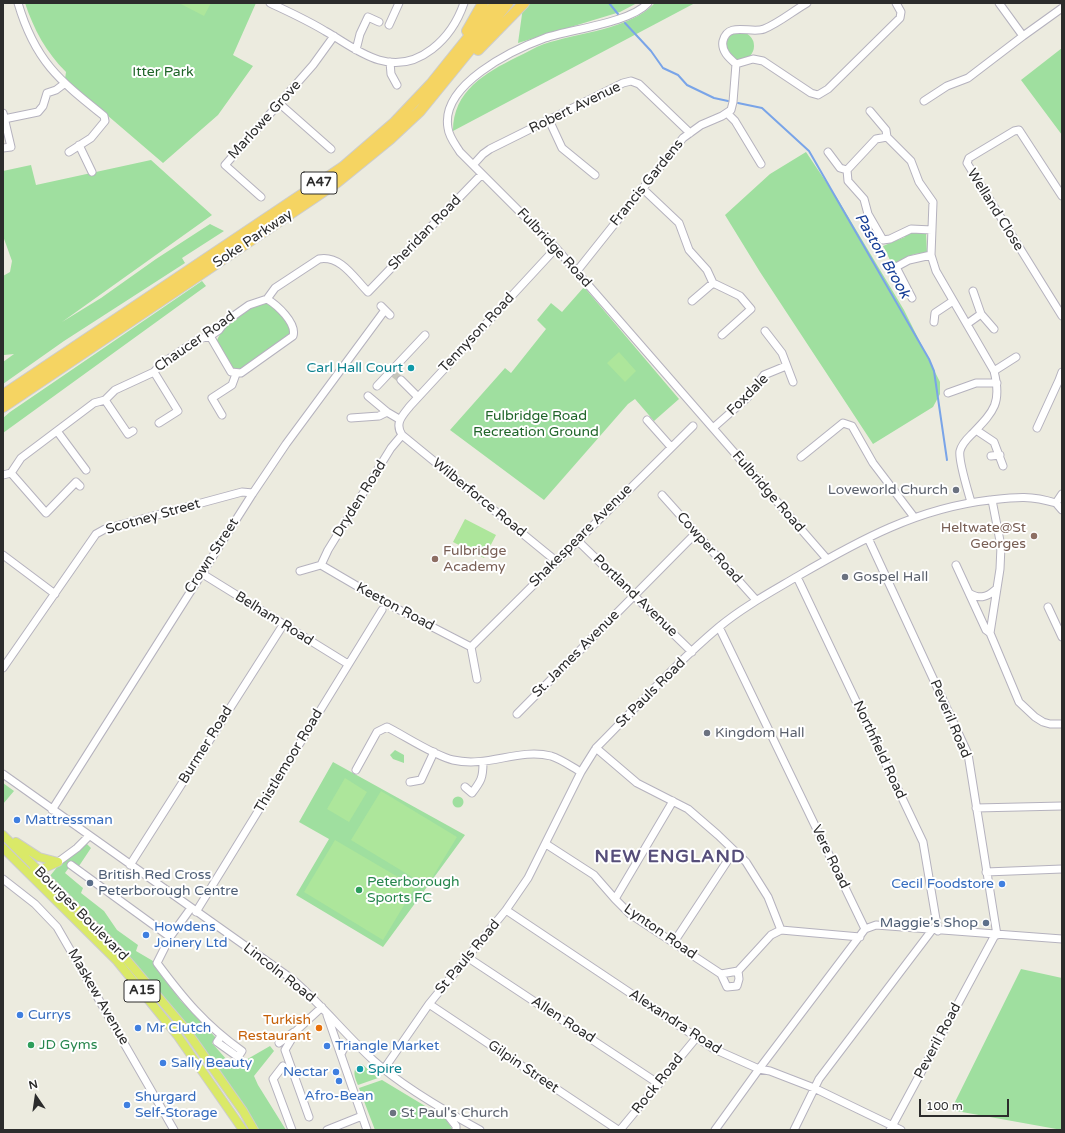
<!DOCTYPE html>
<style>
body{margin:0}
#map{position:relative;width:1065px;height:1133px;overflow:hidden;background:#ecebdf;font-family:"Varela Round",sans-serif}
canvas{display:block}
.frame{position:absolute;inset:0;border:4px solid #2c2c2c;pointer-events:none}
.north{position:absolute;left:16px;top:1077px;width:40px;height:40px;-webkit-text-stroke:3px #fff;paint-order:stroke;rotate:347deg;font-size:11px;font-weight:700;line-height:16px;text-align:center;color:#2c2c2c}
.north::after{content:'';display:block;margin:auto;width:14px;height:18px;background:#2c2c2c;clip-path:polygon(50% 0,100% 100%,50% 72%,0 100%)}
.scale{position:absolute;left:919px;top:1099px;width:90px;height:18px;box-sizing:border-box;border:2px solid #2c2c2c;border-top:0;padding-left:5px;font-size:12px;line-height:14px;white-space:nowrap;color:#2c2c2c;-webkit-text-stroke:3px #fff;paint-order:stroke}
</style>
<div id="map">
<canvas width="1065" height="1133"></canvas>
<div class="frame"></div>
<div class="north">N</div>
<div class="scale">100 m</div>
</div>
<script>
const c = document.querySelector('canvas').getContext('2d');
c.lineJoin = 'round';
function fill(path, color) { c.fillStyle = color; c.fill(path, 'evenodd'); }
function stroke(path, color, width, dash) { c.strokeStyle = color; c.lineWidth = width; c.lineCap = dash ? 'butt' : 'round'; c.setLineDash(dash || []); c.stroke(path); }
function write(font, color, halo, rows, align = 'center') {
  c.font = font + ' "Varela Round",sans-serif'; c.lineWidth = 4; c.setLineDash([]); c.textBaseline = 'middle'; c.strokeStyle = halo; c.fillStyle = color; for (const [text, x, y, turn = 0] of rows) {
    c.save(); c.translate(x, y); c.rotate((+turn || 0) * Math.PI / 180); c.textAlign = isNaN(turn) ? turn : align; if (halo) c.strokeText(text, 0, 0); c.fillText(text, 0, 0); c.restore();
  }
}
fill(new Path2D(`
 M25 3H256L233 55 253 66 218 115 163 163 65 79 66 72C46 52 34 30 25 3Z
 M529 3H637L620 12 518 43 523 7Z
 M655 3H695L453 131C453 91 485 73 517 57 526 53 535 47 544 44 577 33 631 29 655 3Z
 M726 46a14 14 0 1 1 28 0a14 14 0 1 1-28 0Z
 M1062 48V135L1021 80Z
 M806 152 837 198 904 310 940 382V394L933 407 873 444 760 272 725 215 770 174Z
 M151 160 212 215 62 322 101 298 156 259 210 224 224 231 182 258 185 263 64 341 3 384V362L14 354 4 355 3 350V276L10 272 12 261 3 236V171L31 165 36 185Z
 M912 231 926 233 927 253 914 254 893 266 883 246 905 237V234Z
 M202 281 206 286 3 433V418L10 412Z
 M584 287 679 399 654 421 635 399 628 404 544 500 450 430 505 368 511 373 546 329 537 320 551 303 562 312Z
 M263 303C277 304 291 320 291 334L241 369H232L216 343C223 323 243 309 263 303Z
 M395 750 404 755V763L393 759 390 755Z
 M333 762 465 835 383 947 296 895 329 839 299 822Z
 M3 783 14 791 3 804Z
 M452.5 802a5.5 5.5 0 1 1 11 0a5.5 5.5 0 1 1-11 0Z
 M86 843 91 848 79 866 73 862 65 873 83 888 81 893 104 911 117 930 138 945 136 951 153 961 155 967 181 1001 217 1039 212 1043 227 1060 244 1061 270 1046 274 1051 254 1076 258 1085 286 1130H259C203 1038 128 950 50 876L62 861Z
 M1021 969 1062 978V1130L951 1110Z
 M360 1064 363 1065 378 1078 358 1085C355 1078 351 1069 360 1064Z
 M382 1080 445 1118 453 1130H375L359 1088Z`), '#9fdf9f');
fill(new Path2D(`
 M179 3H211L204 16Z
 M619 352 636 371 625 382 607 363Z
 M465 519 496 535 484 558 453 542Z
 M345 778 367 792 349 822 327 809Z
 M381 791 457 837 427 886 351 840Z
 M335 840 415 887 383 940 304 892Z`), '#ade69b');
stroke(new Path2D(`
 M609 3 618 14
 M625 23 651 51 663 68 678 75 687 85 714 98 728 101
 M738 103 762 108 809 151 929 359 934 371 947 460`), '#79a4e8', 2);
stroke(new Path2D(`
 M394 374 401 380`), '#c6c5bb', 7, [7, 3.5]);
const minor = new Path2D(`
 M18 3C35 61 59 80 104 116L105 121 91 138 69 152
 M270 3C289 12 307 20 325 31 343 41 359 54 379 60 419 72 452 38 464 3
 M648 3C630 23 571 29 545 38 512 50 440 85 448 128 449 137 455 144 460 152L556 248 827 559
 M999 3 1023 36 1062 8
 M389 25 399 3
 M356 50 360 34 368 17 379 22
 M390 62 391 74 397 85
 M736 64 753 59 763 61 811 93 818 95 828 89 900 18 901 12 896 3
 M736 64C729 58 721 51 723 41 728 21 751 34 764 29 779 23 793 11 807 3
 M924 101 947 86 968 78 1023 36
 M280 104 331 149
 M870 111 886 130 887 137
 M3 113 11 147 3 148
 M727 113 735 121 761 164
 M4 119 38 112 43 106 47 93 56 90 64 84
 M549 120 562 148 595 175
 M79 145 92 172
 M828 152 840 168 847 170
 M473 165 483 154 490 149 623 83 631 81 639 84 690 133
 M642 188 679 223 689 250 707 270 713 283 740 296 751 309 722 335
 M1062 196 1019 130 1014 131 969 158 967 163 1062 316
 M261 197 225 165 313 65 334 36
 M932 230 911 229 890 239 883 240 868 214 864 199 848 181 847 170 876 139 887 137 911 161 919 182 933 202 931 255 936 271 994 371C1002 403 994 411 973 433 968 438 962 443 960 451 958 460 968 491 971 502
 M577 271 683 138 701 125 722 116 731 110 733 102 736 64
 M973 291 981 314
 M912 298 896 267 909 260 931 255
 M692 301 713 283
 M381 306 390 315
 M934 322 935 313 953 301
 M967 324 981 314 994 329
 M765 331 782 353 793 382
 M210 336 231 372 241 373 293 336C297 323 277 305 267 299
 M994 371 1016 357
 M154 372 178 411 159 423
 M401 380 418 397
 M1059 380 1062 372
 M377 386 425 335
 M948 393 976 383H997
 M368 396 387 412 399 419
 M105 400 128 434 133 431
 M222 415 212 398 232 385 236 374
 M351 418 379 416 387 412
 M647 420 671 447
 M713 428 747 398 764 375 786 366
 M1037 428 1059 380 1062 381
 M976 430 994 442 1003 466
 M57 431 86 470
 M991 456 1000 455
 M801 457 843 423 852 426 873 463 914 517
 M11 473 46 513 76 482 80 486
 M3 475 11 473 21 458 94 403 105 400 115 390 154 372 161 364 199 339 210 336 219 330 225 322 249 305 267 299 275 288 319 259C341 255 354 278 368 292L482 174
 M662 495 756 600
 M992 500 1001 546 1000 569 990 633 1019 702 1035 717 1043 722 1050 724H1062
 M1056 503 1062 494
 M1056 503 1062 510
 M868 538 968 754 997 935
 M578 541 692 652
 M3 555 55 594
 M556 561 402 435C394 423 403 415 410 406L556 248
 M321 565 386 603 471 647
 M321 565 328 550 391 448 402 435
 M956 565 986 630 990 633
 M300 571 321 565
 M201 573 348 664
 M797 577 923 842 938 931
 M969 593C979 599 986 598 995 590
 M1048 607 1062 637
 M471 647 693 426
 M471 647 477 679
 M3 668 96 534 105 529 242 492 253 493
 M517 714 695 534
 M596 748 637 783 688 809 718 835 746 862 768 897 781 930
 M356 770 377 732 387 727C405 736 435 756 453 760 488 768 518 748 551 756 561 759 572 767 581 772
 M3 774 292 979C321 1004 345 1034 373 1060 403 1087 445 1111 480 1130
 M410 782 421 780 434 752
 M465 787 472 793C481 781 483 778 483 763
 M976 808 1062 806
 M52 810 253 493 286 444 385 310
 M546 844 594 875 615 899 630 914 721 974
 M58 862 77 848 89 836
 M71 865 170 937
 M130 865 283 625
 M986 872 1062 869
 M3 879 35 904 57 927 174 1130
 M615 899 673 801
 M191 908 170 937 157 963C183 998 205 1025 242 1051L238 1057 217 1042 221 1036
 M506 910 714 1049 759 1069 770 1071 814 1088 901 1130
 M196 912 382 610
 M865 929 876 925 1062 939
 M674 942 734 851
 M467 957 659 1084
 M738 971 739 979 737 986 727 987 721 974 738 971 771 935 781 930 860 937
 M429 1004 618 1130
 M327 1015 367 1130
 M279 1043 294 1032
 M341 1054 345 1046 357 1044
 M283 1066 273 1079 292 1130
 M384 1069 429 1004 506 910 528 878 581 772 596 748C636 708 675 664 719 627 743 607 771 592 798 576 860 540 918 508 990 500 1016 497 1030 495 1056 503
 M446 1113 456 1126V1130
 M309 1117 285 1050 297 1030 322 1007
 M327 1130 362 1116
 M620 1130 697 1037
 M715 1130 759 1069 865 929 719 627
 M794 1130 819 1079 932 930
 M890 1130 995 935`);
const major = new Path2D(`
 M3 835 120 952 183 1026 243 1111 254 1130
 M16 842 39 857 58 862
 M3 848 117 961 177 1035 243 1130
 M34 869 40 870 58 862`);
const highway = new Path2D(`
 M467 31 483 3
 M478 50 524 3
 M3 395 343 167 395 122 431 84 496 3
 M3 407 336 183 390 139 420 111 508 3`);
stroke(minor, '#b5b2be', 9);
stroke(major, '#ccc', 10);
stroke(highway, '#ccc', 12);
stroke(minor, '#fff', 7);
stroke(major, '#dae968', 8);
stroke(highway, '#f5d462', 10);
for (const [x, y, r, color] of [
 [411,368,4,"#0f9aa8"],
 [956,490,4,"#6b7280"],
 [1034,536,4,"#8d6e63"],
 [435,559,4,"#8d6e63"],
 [845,577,4,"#6b7280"],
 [707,733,4,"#6b7280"],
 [17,820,4,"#3f7fe0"],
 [90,883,4,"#5c6f8a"],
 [1002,884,4,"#3f7fe0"],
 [359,890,4,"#2e9e5b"],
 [986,923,4,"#5c6f8a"],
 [146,935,4,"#3f7fe0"],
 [20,1015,4,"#3f7fe0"],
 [138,1028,4,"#3f7fe0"],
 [319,1028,4,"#e8710a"],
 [31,1045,4,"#2e9e5b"],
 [327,1046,4,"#3f7fe0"],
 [163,1063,4,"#3f7fe0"],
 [360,1069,4,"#0f9aa8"],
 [336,1072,4,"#3f7fe0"],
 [339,1081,4,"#3f7fe0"],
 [127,1105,4,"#3f7fe0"],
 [393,1113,4,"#6b7280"]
]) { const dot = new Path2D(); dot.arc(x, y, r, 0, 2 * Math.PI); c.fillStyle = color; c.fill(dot); stroke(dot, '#fff', 1.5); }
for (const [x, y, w] of [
 [319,183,36],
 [142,991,36]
]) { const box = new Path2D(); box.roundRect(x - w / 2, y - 11, w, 22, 3); c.fillStyle = '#fff'; c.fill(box); stroke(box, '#2c2c2c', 1); }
write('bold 13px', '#2c2c2c', null, [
 ["A47",319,183],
 ["A15",142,991]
]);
write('14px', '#1f6529', '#fff', [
 ["Itter Park",163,72],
 ["Fulbridge Road",536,416],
 ["Recreation Ground",536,432]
]);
write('14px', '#2c2c2c', '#fff', [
 ["Robert Avenue",575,108,-26],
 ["Marlowe Grove",265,120,-48],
 ["Francis Gardens",647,183,-51],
 ["Welland Close",995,210,58],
 ["Sheridan Road",425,233,-46],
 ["Soke Parkway",253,239,-34],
 ["Fulbridge Road",554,248,47],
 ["Tennyson Road",477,333,-47],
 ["Chaucer Road",195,342,-35],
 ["Foxdale",748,395,-45],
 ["Fulbridge Road",768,492,49],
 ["Wilberforce Road",479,498,39],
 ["Dryden Road",360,499,-58],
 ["Scotney Street",153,517,-16],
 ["Shakespeare Avenue",581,536,-45],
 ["Cowper Road",709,548,48],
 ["Crown Street",212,556,-57],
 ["Portland Avenue",635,596,44],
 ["Keeton Road",395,607,28],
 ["Belham Road",274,619,32],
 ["St. James Avenue",576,654,-45],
 ["St Pauls Road",651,693,-45],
 ["Peveril Road",950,719,67],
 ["Burmer Road",206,745,-58],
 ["Northfield Road",879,750,65],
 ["Thistlemoor Road",289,761,-59],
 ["Vere Road",830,857,64],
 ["Bourges Boulevard",81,914,45],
 ["Lynton Road",660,932,35],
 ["St Pauls Road",468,957,-50],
 ["Lincoln Road",279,973,38],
 ["Maskew Avenue",98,997,60],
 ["Allen Road",563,1020,33],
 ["Alexandra Road",675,1022,33],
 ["Peveril Road",938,1041,-62],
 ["Gilpin Street",523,1067,34],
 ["Rock Road",658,1084,-51]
]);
write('14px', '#0d838f', '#fff', [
 ["Carl Hall Court",403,368],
 ["Spire",368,1069,"left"]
], 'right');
write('14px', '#5b616d', '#fff', [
 ["Loveworld Church",948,490,"right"],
 ["Gospel Hall",853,577],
 ["Kingdom Hall",715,733],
 ["St Paul's Church",401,1113]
], 'left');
write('14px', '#785e54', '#fff', [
 ["Heltwate@St",1026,528],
 ["Georges",1026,544],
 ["Fulbridge",443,551,"left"],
 ["Academy",443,567,"left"]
], 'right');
write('14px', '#366cbe', '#fff', [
 ["Mattressman",25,820],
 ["Cecil Foodstore",994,884,"right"],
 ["Howdens",154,927],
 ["Joinery Ltd",154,943],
 ["Currys",28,1015],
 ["Mr Clutch",146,1028],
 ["Triangle Market",335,1046],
 ["Sally Beauty",171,1063],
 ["Nectar",328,1072,"right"],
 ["Afro-Bean",339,1096,"center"],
 ["Shurgard",135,1097],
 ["Self-Storage",135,1113]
], 'left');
write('14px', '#4e5e75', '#fff', [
 ["British Red Cross",98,875],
 ["Peterborough Centre",98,891],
 ["Maggie's Shop",978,923,"right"]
], 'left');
write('14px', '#27864d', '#fff', [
 ["Peterborough",367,882],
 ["Sports FC",367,898],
 ["JD Gyms",39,1045]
], 'left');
write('14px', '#c56008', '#fff', [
 ["Turkish",311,1020],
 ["Restaurant",311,1036]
], 'right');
write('italic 15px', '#163d96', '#fff', [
 ["Paston Brook",882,256,60]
]);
c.letterSpacing = '1px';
write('bold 18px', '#564e7a', '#fff', [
 ["NEW ENGLAND",670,857]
]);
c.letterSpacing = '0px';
</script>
